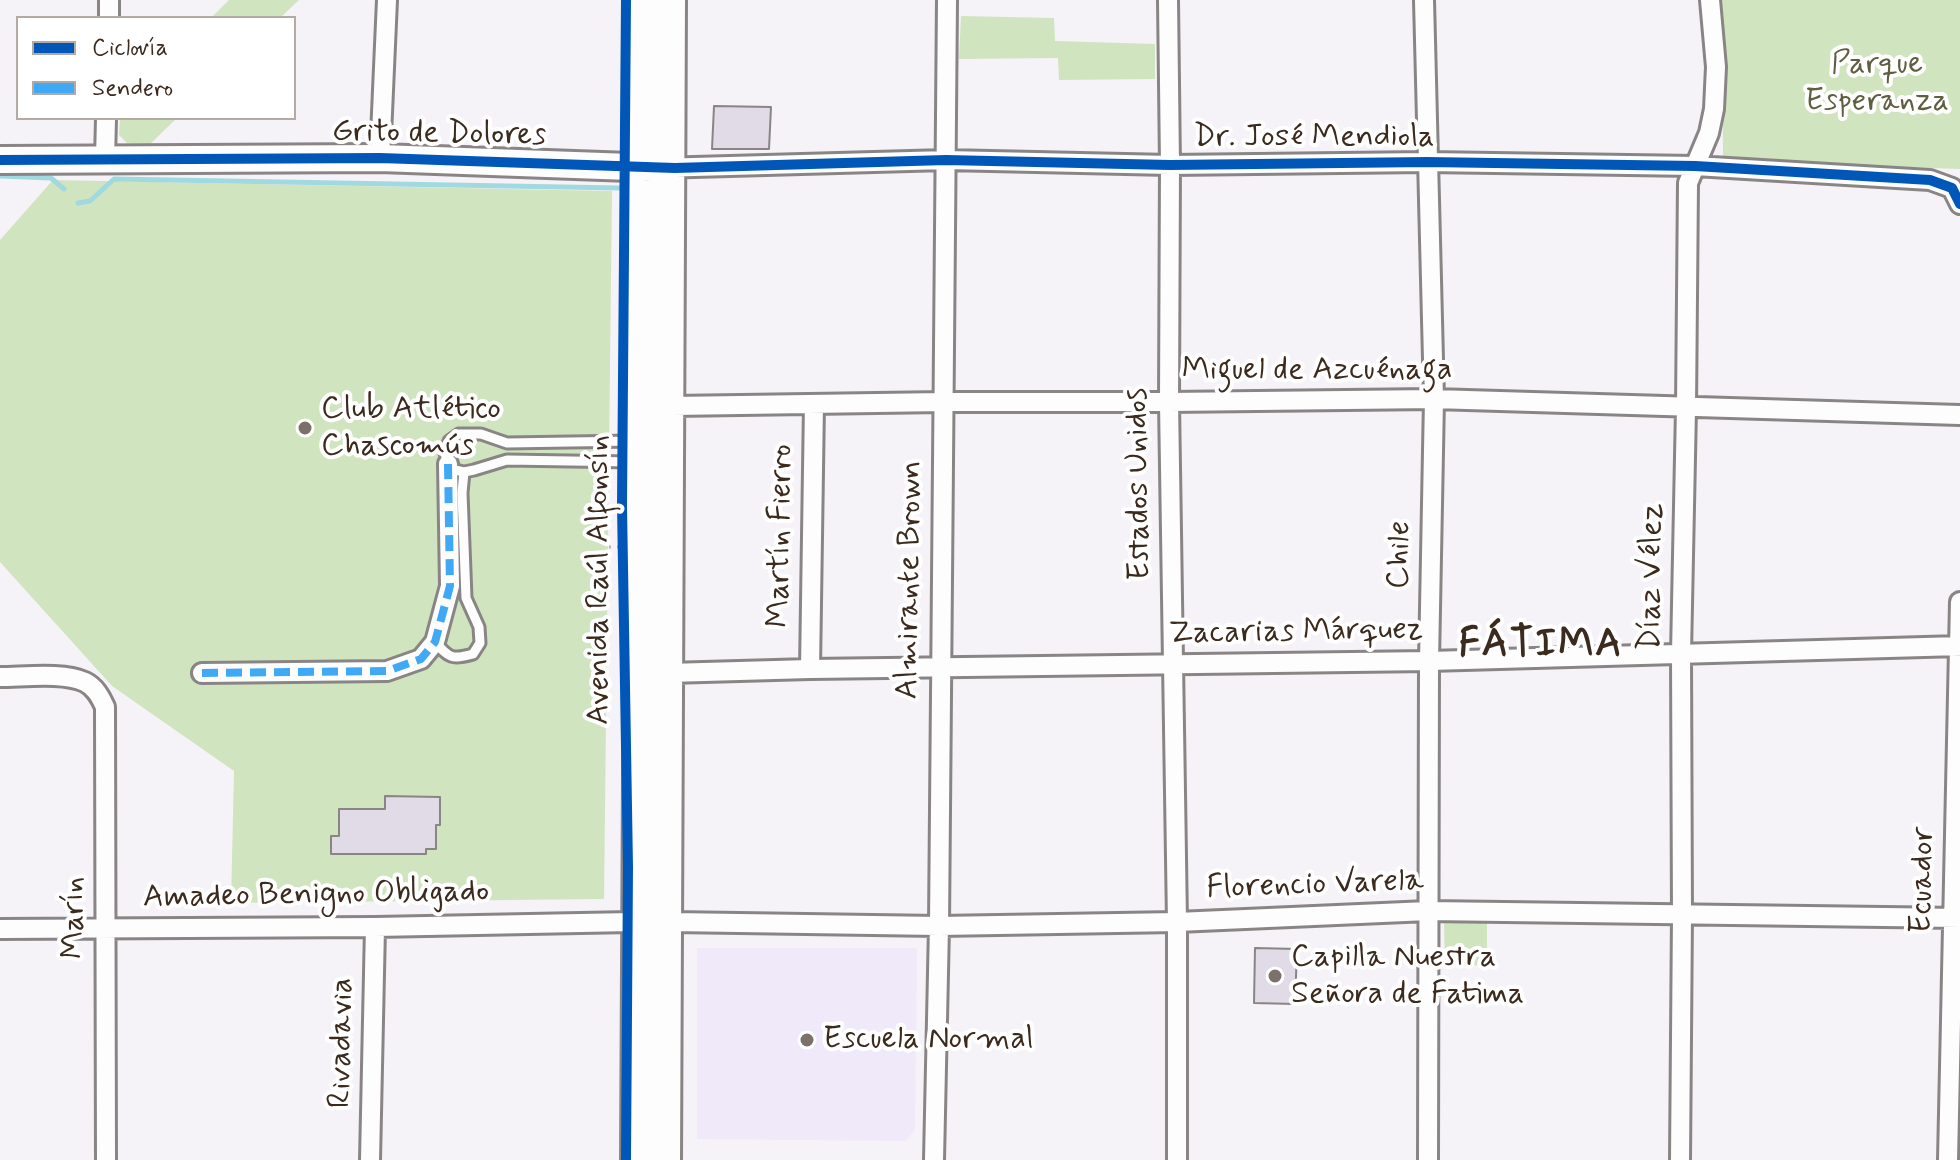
<!DOCTYPE html>
<meta charset="utf-8">
<style>
body{margin:0}
#map{position:relative;width:1960px;height:1160px;overflow:hidden;background:#f5f2f8;font-family:Mynerve,sans-serif}
canvas{display:block}
.legend{position:absolute;left:16px;top:16px;width:280px;height:104px;box-sizing:border-box;background:#fff;border:2px solid #b1aaa5;margin:0;padding:10px 14px;list-style:none;font-size:24px;color:#3b2a1e}
.legend li{display:flex;align-items:center;gap:16px;height:40px}
.legend b{width:40px;border:2px solid #b1aaa5}
</style>
<div id="map">
<canvas width="1960" height="1160"></canvas>
<ul class="legend">
<li><b style="height:10px;background:#0057b8"></b>Ciclovía</li>
<li><b style="height:10px;background:#3fa9f5"></b>Sendero</li>
</ul>
</div>
<script>
const c = document.querySelector('canvas').getContext('2d');
c.lineJoin = 'round';
function fill(path, color) { c.fillStyle = color; c.fill(path, 'evenodd'); }
function stroke(path, color, width, dash) { c.strokeStyle = color; c.lineWidth = width; c.lineCap = dash ? 'butt' : 'round'; c.setLineDash(dash || []); c.stroke(path); }
function write(font, color, halo, rows, align = 'center') {
  c.font = font + ' Mynerve,sans-serif'; c.lineWidth = 8; c.setLineDash([]); c.textBaseline = 'middle'; c.strokeStyle = halo; c.fillStyle = color; for (const [text, x, y, turn = 0] of rows) {
    c.save(); c.translate(x, y); c.rotate((+turn || 0) * Math.PI / 180); c.textAlign = isNaN(turn) ? turn : align; if (halo) c.strokeText(text, 0, 0); c.fillText(text, 0, 0); c.restore();
  }
}
fill(new Path2D(`
 M697 948H917L915 1131 905 1141 697 1139Z`), '#f0e9f9');
fill(new Path2D(`
 M229 0H299L280 18H211Z
 M1722 0H1960V169L1723 161Z
 M961 16 1054 18 1055 41 1155 44V79L1059 80 1058 58 959 59Z
 M120 118H177L150 144 127 143 119 135Z
 M53 180 612 191 604 899 231 903 234 771 112 686 0 562V240Z
 M1453 913H1487V965L1445 966 1444 921Z`), '#d1e4c0');
stroke(new Path2D(`
 M0 176 51 178 64 189
 M78 203 90 201 114 179 619 188`), '#a1d9e0', 5);
const building = new Path2D(`
 M714 106 771 107 769 149H712Z
 M385 796 440 797V825H436V849H426V854H331V836H339V809H385Z
 M1255 948 1297 949 1295 1004 1254 1003Z`);
fill(building, '#e0dbe6');
stroke(building, '#8a8585', 2);
const lane = new Path2D(`
 M634 462 507 460 474 470 464 472 455 470 448 464 445 453 449 441 459 434H481L507 443 634 441
 M435 642C449 658 452 660 473 654L480 643 479 627 466 598 462 493 464 472`);
const street = new Path2D(`
 M1168 0 1170 165 1169 402 1177 922V1160
 M1424 0 1434 399 1429 661 1428 1160
 M109 18V0
 M380 158 387 0
 M105 160 106 118
 M658 168 946 160 1170 165 1427 162 1695 166 1930 180 1952 188 1960 204
 M673 406 944 402H1169L1434 399 1960 415
 M810 669 814 404
 M202 673 387 671 421 659 435 642 450 586 448 464
 M633 674 810 669 1429 661 1960 646
 M0 677C24 677 64 672 85 682 95 687 100 696 105 707L106 1160
 M672 922 939 926 1177 922 1428 911 1960 918
 M0 929 375 927 632 922
 M370 1160 375 927
 M631 1160 636 201 638 0
 M671 1160 676 0
 M934 1160 939 926 947 0
 M1680 1160 1682 915 1681 654 1686 408 1688 183 1709 133 1714 109 1716 67 1710 0
 M1948 1160 1960 602`);
const secondary = new Path2D(`
 M0 160 380 158 658 168
 M652 1160 658 0`);
stroke(lane, '#8a8585', 15);
stroke(street, '#8a8585', 24);
stroke(secondary, '#8a8585', 32);
stroke(new Path2D(`
 M609 547H618`), '#b8b6b5', 3, [2, 6]);
stroke(lane, '#fefdfe', 9);
stroke(street, '#fefdfe', 18);
stroke(secondary, '#fefdfe', 26);
stroke(new Path2D(`
 M202 673 387 671 421 659 435 642 450 586 448 464`), '#3fa9f5', 8, [16, 8]);
stroke(new Path2D(`
 M0 160 380 158 675 168 946 160 1170 165 1427 162 1695 166 1930 180 1952 188 1960 204
 M626 1160 628 867 622 506 626 0`), '#0057b8', 10);
for (const [x, y, r, color] of [
 [305,428,8,"#7c706a"],
 [1275,976,8,"#7c706a"],
 [807,1040,8,"#7c706a"]
]) { const dot = new Path2D(); dot.arc(x, y, r, 0, 2 * Math.PI); c.fillStyle = color; c.fill(dot); stroke(dot, '#fff', 3); }
write('32px', '#5f5e41', '#fff', [
 ["Parque",1877,65],
 ["Esperanza",1877,102]
]);
write('32px', '#3b2a1e', '#fff', [
 ["Grito de Dolores",439,135,1],
 ["Dr. José Mendiola",1314,138],
 ["Miguel de Azcuénaga",1317,371],
 ["Estados Unidos",1140,484,-91],
 ["Martín Fierro",782,536,-89],
 ["Chile",1401,555,-89],
 ["Díaz Vélez",1653,577,-89],
 ["Avenida Raúl Alfonsín",600,580,-90],
 ["Almirante Brown",911,580,-89],
 ["Zacarias Márquez",1296,633,-1],
 ["Ecuador",1924,880,-89],
 ["Florencio Varela",1315,886,-2],
 ["Amadeo Benigno Obligado",316,896,-1],
 ["Marín",75,918,-90],
 ["Rivadavia",343,1043,-89]
]);
write('32px', '#3b2a1e', '#fff', [
 ["Club Atlético",321,410],
 ["Chascomús",321,447],
 ["Capilla Nuestra",1291,958],
 ["Señora de Fatima",1291,995],
 ["Escuela Normal",823,1040]
], 'left');
c.letterSpacing = '2px';
write('bold 40px', '#3b2a1e', '#fff', [
 ["FÁTIMA",1541,647]
]);
c.letterSpacing = '0px';
</script>
